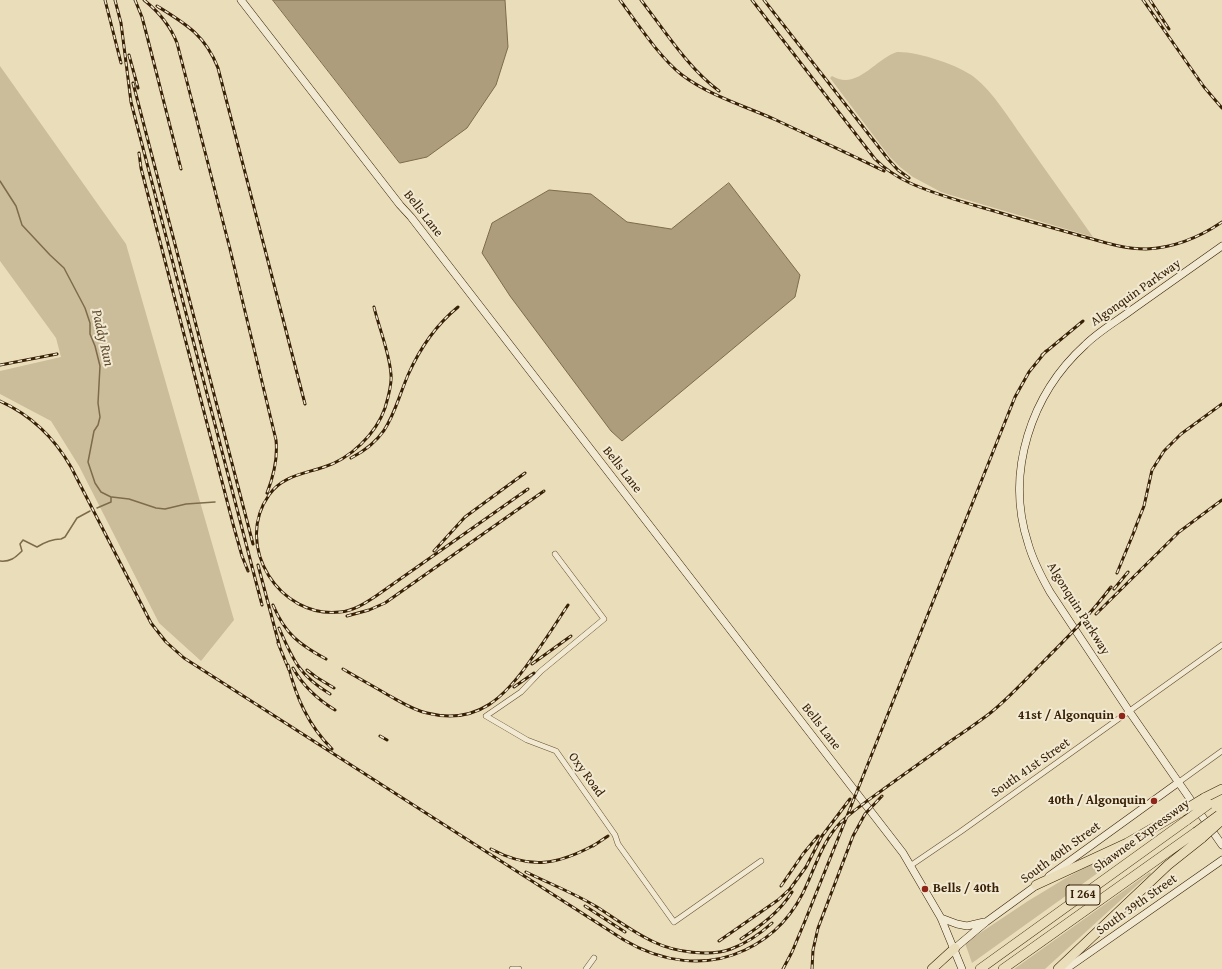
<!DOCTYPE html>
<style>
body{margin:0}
canvas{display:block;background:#eaddb9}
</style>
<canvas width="1222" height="969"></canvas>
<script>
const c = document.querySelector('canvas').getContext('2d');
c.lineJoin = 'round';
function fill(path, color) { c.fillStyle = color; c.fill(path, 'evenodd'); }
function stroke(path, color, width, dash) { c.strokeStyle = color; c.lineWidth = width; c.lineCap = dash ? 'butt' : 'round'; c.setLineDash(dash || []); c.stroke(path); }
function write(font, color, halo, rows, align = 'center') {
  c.font = font + ' "Gentium Book Plus",serif'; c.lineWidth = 4; c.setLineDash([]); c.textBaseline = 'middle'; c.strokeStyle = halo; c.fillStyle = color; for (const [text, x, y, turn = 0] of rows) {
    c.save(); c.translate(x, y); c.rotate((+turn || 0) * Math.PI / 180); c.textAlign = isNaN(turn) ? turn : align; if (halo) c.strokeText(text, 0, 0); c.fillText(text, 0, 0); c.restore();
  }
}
fill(new Path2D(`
 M897 52C916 51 959 65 974 77 994 93 1008 117 1023 138 1046 171 1070 204 1093 237L957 197 941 192 913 177 900 167 889 156 830 78 832 76C857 91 875 59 897 52Z
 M0 66 126 244 234 620 201 661 159 623 79 466 51 421 0 394V371L61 357 56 338 0 261Z
 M1169 822 972 963 965 943 1028 901 1066 878Z
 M1150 872 1151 874 1144 879 1045 969H1014Z`), '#ccbd9a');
const water = new Path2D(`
 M273 0H505L508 47 496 85 467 128 427 157 400 163Z
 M729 183 800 275 795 297 622 441 611 431 510 296 482 253 492 223 549 190 591 194 627 222 671 229Z`);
fill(water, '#ad9d7c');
stroke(water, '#7e6b4c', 1);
stroke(new Path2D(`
 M0 181 16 206 22 225 50 255 64 268 85 308 90 323V334L95 346 100 366 98 403 100 417 98 425 94 431 88 462 95 483 101 492 111 497V502L97 508
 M112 497 129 499 156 508 165 509 186 504 215 502
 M0 561C10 562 15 558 22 551L20 544 23 540 37 547C45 542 52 539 61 539L65 537 77 518 90 511`), '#7e6b4c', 1.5);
const street = new Path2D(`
 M555 554 604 619 541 671 521 692 486 716 527 740 556 751 615 835 618 844 674 922 761 861
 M1179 782 1222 751
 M910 866 960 832 1222 645
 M512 969H519
 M586 969 594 958`);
const secondary = new Path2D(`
 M241 0 400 205 411 217 903 853 941 918 962 969
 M1222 246C1192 267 1163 288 1133 309 1117 321 1099 331 1085 345 1031 394 1005 472 1028 543 1033 561 1041 576 1050 592L1129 711 1222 845
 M1049 876 1179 782
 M941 918 957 924 967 926 984 922
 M955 948 986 922 1041 882
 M1066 969 1222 860`);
const highway = new Path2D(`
 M1204 798 1222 789
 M1036 885 1127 843 1181 812
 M932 969 955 948
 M980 969 1187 820
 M1003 969 1196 832
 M1058 969 1168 865 1202 838`);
stroke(street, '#644f32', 6);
stroke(secondary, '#372005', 8);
stroke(highway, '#372005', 10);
stroke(street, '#f1e9d2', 5);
stroke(secondary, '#f1e9d2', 7);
stroke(highway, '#eaddb9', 9);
const rail = new Path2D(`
 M105 0 121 63
 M115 0 121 23 131 102 262 605
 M135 0 142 17 147 36 181 169
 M144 0C159 12 170 25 177 43L230 249 276 440C278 459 274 475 267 493
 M620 0C637 23 660 58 682 75 710 96 745 106 776 120 812 137 848 153 884 171
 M641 0C665 31 688 68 719 91
 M752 0 875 159C885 169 897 177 910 183 943 198 979 206 1014 217 1035 223 1056 229 1078 235 1100 241 1122 249 1146 249 1173 248 1200 237 1222 222
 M764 0 888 159 898 170 909 178
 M1143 0 1204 87 1222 108
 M1150 0 1169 29
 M157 6C186 24 205 35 218 68L305 404
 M129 55 138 88
 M133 83 253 544
 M139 153 141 168 233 524 242 556 248 571
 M374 307C379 328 390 354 391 375 392 385 388 398 385 408 376 434 350 459 324 467 303 474 282 476 269 495 233 546 280 619 340 612 353 611 364 604 376 596L528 489
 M1042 355 1083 321
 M0 365 57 354
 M0 401C31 415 54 437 71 467L151 623 166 642 184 658 624 940C661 962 705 969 745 950 775 936 796 911 808 882 817 861 825 838 841 822 855 809 870 799 885 788 907 772 930 756 952 740 964 732 977 723 989 714 1008 699 1024 681 1041 664 1066 639 1090 615 1111 587
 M351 458C391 437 392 413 408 375 420 348 436 325 458 307
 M1134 531 1144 506 1152 470 1164 451 1181 434 1222 404
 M434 551 465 517 525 473
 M258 565 280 648
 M1117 573 1136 527
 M1114 589 1128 572
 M273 605C285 634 300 645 326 659
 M1096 614 1179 532 1222 500
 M347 616 369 610 385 603 544 491
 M279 628C293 660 299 675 330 694
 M278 643 289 670
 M532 664 571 636
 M288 665C296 697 308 725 332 749
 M293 668C303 686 317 699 335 710
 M343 669C358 678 373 686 388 695 401 702 413 710 427 713 478 726 506 696 532 658 545 641 556 623 568 605
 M307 670 316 677 334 688
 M514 687 534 673
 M380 736 387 740
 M593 846 608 836
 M491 849C530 870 558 865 596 844
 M526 872C550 884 574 893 597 907 616 919 634 933 654 942 674 952 710 957 731 949 747 943 760 934 772 923
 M781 886 803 854 818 836
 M585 906 625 932
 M741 939C760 926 780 912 792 892
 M719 941 778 900 790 889 806 867 822 836 850 799
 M783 969 792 952 805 921 1015 397 1029 372 1046 351
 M812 969 813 950 818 928 853 836 865 814 882 796`);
stroke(rail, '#372005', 3);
stroke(rail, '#f1e9d2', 1.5, [4.5]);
const highwayBridge = new Path2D(`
 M1181 812 1204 798
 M1187 820 1209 804
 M1196 832 1219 815
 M1202 838 1222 820`);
stroke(highwayBridge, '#372005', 10, []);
stroke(highwayBridge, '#eaddb9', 9);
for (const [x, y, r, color] of [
 [1122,716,4,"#8f2418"],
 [1154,801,4,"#8f2418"],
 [925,889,4,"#8f2418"]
]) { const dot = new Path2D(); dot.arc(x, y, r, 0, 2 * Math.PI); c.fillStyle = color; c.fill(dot); stroke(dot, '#f1e9d2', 1.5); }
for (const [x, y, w] of [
 [1083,895,34]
]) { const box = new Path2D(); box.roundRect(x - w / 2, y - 10, w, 20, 3); c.fillStyle = '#f1e9d2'; c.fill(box); stroke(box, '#372005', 1); }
write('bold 12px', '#372005', null, [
 ["I 264",1083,895]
]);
write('13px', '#372005', '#f1e9d2', [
 ["Bells Lane",423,214,52],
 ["Algonquin Parkway",1136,293,-35],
 ["Bells Lane",622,470,52],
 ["Algonquin Parkway",1078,609,58],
 ["Bells Lane",821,727,52],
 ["South 41st Street",1031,768,-35],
 ["Oxy Road",586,775,54],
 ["Shawnee Expressway",1142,836,-36],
 ["South 40th Street",1061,853,-36],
 ["South 39th Street",1137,905,-35]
]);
write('bold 13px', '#372005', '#f1e9d2', [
 ["41st / Algonquin",1114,716],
 ["40th / Algonquin",1146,801],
 ["Bells / 40th",933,889,"left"]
], 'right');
write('italic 14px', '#604c2f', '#f1e9d2', [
 ["Paddy Run",102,338,77]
]);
</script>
